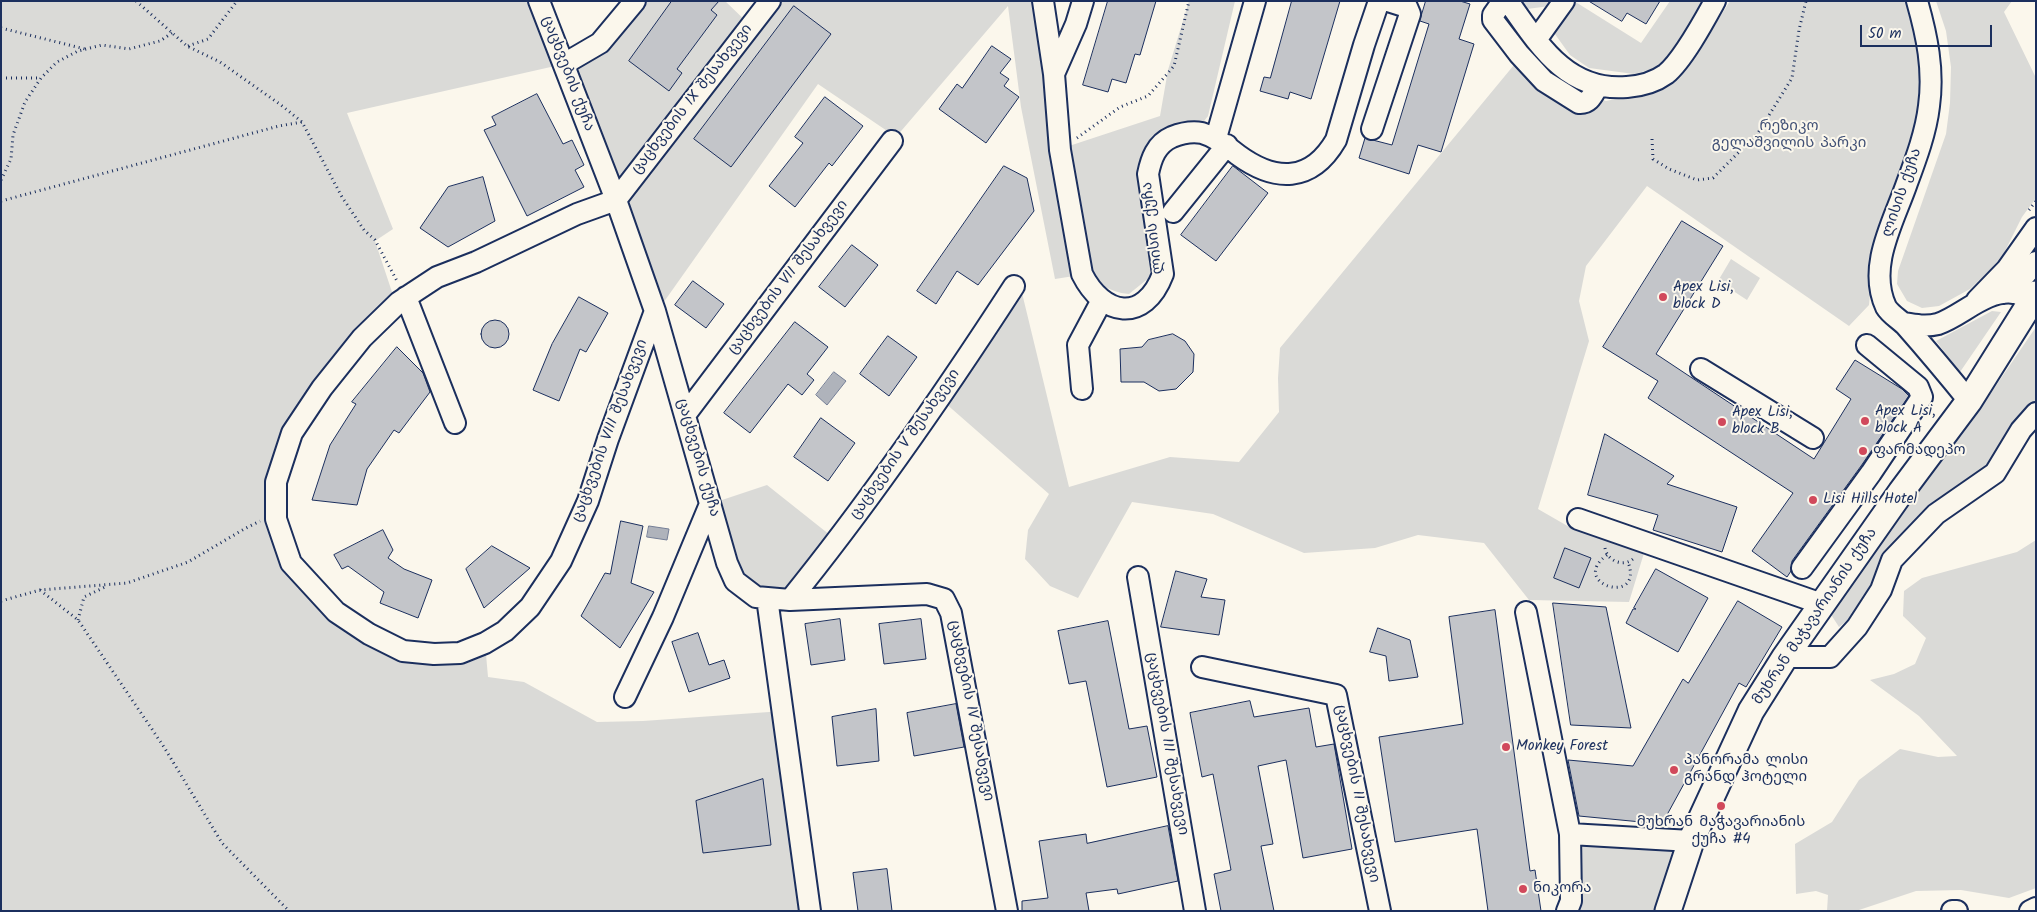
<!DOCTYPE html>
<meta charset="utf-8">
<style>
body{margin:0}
#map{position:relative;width:2037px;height:912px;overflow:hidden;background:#fbf7ec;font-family:Kalam,sans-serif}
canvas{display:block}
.frame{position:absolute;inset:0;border:2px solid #1b2f5e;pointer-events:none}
.scale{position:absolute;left:1860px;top:25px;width:132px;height:22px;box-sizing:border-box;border:2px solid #1b2f5e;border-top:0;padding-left:6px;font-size:15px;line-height:18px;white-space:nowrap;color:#1b2f5e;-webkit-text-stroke:4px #fbf7ec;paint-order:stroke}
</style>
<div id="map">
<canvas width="2037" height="912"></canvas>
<div class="frame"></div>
<div class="scale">50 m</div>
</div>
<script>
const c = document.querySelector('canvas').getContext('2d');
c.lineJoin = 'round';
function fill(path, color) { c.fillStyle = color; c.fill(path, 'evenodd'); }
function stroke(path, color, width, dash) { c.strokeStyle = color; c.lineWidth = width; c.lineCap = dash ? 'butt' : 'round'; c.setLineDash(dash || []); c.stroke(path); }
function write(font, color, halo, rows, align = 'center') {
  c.font = font + ' Kalam,"Noto Sans Georgian",sans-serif'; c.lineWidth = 4; c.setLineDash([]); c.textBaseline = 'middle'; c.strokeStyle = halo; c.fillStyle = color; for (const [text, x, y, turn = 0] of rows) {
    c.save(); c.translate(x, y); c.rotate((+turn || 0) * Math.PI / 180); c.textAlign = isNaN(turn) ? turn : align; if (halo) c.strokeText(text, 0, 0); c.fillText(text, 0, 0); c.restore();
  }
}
fill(new Path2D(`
 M1 1H539L564 64 635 1H725L751 26 616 200 564 64 347 113 393 229 375 241 394 298 292 433 276 519 318 594 403 651 485 643 488 677 524 682 597 722 643 721 783 711 810 911H1Z
 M778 1H1034L1051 147 1074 276 1055 279 1021 107 1008 6 896 137 818 84 661 306 624 197Z
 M1189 1H1235L1208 116 1201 125 1154 142 1141 156 1139 173 1155 265 1150 277 1129 294C1108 292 1095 282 1087 264L1069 146 1160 116 1168 70Z
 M1520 1H1553L1550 6 1527 9Z
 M1574 1 1641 43 1670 1H1708L1660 67 1634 74 1589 68 1570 55 1552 30Z
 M1730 1H1908L1925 64V103L1873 259 1869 305 1849 326 1647 186 1586 266 1579 301 1589 341 1538 509 1571 528 1644 553 1629 602 1529 600 1484 543 1418 535 1375 548 1304 553 1213 514 1132 502 1078 598 1050 586 1025 559 1028 530 1049 494 944 402 1022 293 1069 487 1170 457 1239 462 1279 412 1278 378 1280 348 1528 48 1584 93 1606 101 1659 90 1676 78 1692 61Z
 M1936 1H2012L2004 12 2036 78V198L2022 217 2004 253 1991 269 1970 289 1939 306 1922 308 1907 301 1897 284 1898 271 1946 134 1950 103 1951 67 1946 31Z
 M1731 259 1760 278 1747 300 1718 281Z
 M1992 311 2001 312 1960 372 1936 341Z
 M2036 327V402L2013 428 1989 469 1944 496 1921 513 1890 547 1855 614 1839 627 1830 613 1982 406Z
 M767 485 835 539 790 600 745 590 710 504Z
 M2036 540V888L2009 898 1961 890 1916 891 1856 911H1827L1828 895 1816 891 1796 894 1795 844 1832 822 1859 780 1900 749 1938 757 1957 756 1919 716 1870 680 1894 674 1915 664 1926 638 1903 616 1904 591 1922 578 2017 552Z
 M1570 834 1691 841 1669 911H1567Z`), '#dadad7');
const water = new Path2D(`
 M834 372 846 381 827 405 816 395Z
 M649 526 669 529 667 540 647 537Z`);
fill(water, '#afb3bb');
stroke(water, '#747e96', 1);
const building = new Path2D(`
 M672 1H719L711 10 717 15 677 69 682 73 669 91 629 61Z
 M1108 1H1156L1140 55 1135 54 1126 83 1112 79 1108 92 1083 85Z
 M1292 1H1340L1311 99 1290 92 1288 99 1260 91 1264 77 1270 78Z
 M1426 1H1460L1470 4 1459 39 1474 44 1441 152 1418 145 1409 174 1359 158 1365 138 1392 145 1429 24 1420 21Z
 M1589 1H1660L1646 24 1627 13 1622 21Z
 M794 6 831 34 731 167 694 139Z
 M992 46 1011 59 1000 73 1009 79 1004 86 1019 97 986 143 939 109 957 84 962 88Z
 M537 94 563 144 572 140 584 165 575 170 584 187 527 216 484 130 496 125 492 117Z
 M825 97 863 126 832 166 829 163 795 207 769 186 803 143 795 137Z
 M1004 166 1027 178 1034 211 978 285 957 271 936 304 917 291Z
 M1233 166 1268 193 1216 261 1181 235Z
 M483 177 495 221 448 247 420 228 448 187Z
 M1682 221 1723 246 1656 354 1814 459 1851 399 1836 389 1855 360 1902 389 1909 396 1861 466 1792 561 1791 571 1787 577 1752 551 1793 493 1648 398 1658 381 1603 347Z
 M852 245 878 265 845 307 819 287Z
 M693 281 724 304 706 328 675 305Z
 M579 297 608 313 586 352 580 349 559 401 533 390 552 344Z
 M481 334a14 14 0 1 1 28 0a14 14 0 1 1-28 0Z
 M795 322 828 347 807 374 814 380 802 395 788 384 750 433 724 413Z
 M1173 334 1185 341 1194 354 1193 372 1176 389 1159 391 1144 382H1121L1120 349 1142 347 1148 340Z
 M888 336 917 357 889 396 860 374Z
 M397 347 423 373 430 392 399 433 394 430 367 469 357 505 312 500 330 445 356 404 352 402Z
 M821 418 855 443 828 481 794 457Z
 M1605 434 1674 476 1667 484 1737 507 1722 552 1653 530 1658 515 1588 495Z
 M621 521 643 526 631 583 654 592 620 648 581 616 605 573 610 574Z
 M383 530 393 550 388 558 404 569 432 580 418 618 380 603 384 592 348 566 342 569 334 555Z
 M492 546 530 568 484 608 466 569Z
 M1565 548 1591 558 1579 588 1554 578Z
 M1656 569 1708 598 1678 652 1626 623 1633 609H1636L1634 608Z
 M1176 571 1207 579 1201 597 1225 600 1219 635 1161 627Z
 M1738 601 1782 627 1746 687 1739 683 1662 824 1579 816 1568 760 1633 766 1683 679 1688 683Z
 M1553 603 1606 607 1631 728 1571 725Z
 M1495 610 1530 871 1535 870 1541 911H1488L1477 829 1395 842 1379 737 1463 724 1449 617Z
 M840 619 845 660 811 665 805 624Z
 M921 619 926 659 884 664 879 624Z
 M1108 621 1129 729 1147 726 1157 777 1107 787 1086 681 1069 684 1058 631Z
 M1378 628 1410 640 1418 677 1389 681 1386 656 1370 652Z
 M698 633 709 665 724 660 730 678 689 692 672 642Z
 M1250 701 1254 717 1309 708 1316 747 1334 744 1352 849 1303 858 1286 760 1258 766 1273 844 1261 846 1274 911H1221L1214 874 1231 870 1213 774 1202 777 1190 713Z
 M956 704 964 747 914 756 907 713Z
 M876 709 879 761 837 766 832 717Z
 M763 779 771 845 703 853 696 801Z
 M1168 826 1178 881 1118 894 1117 889 1086 893 1089 911H1022V901L1048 898 1039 841 1086 834 1087 843Z
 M887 869 892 911H858L853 873Z`);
fill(building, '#c3c5c9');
stroke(building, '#1b2f5e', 1);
const minor = new Path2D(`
 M539 1 616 200 655 311 727 563 735 581 756 597 790 600 927 594 944 599 951 613 1007 911
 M1043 1 1054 74 1060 150 1082 274C1103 316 1144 324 1163 274L1148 174C1151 159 1156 144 1172 137 1182 133 1191 131 1202 133 1216 137 1226 146 1238 155 1275 182 1311 183 1336 140L1364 45 1379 1
 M1503 1 1493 15V20L1519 54 1544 81 1579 103C1590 104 1593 94 1598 86
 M1508 1C1539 45 1567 92 1627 87 1641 86 1655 82 1666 74 1683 60 1704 21 1715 1
 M1917 1C1927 36 1934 70 1929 106 1926 132 1916 159 1907 183 1894 221 1867 266 1886 307 1890 314 1899 319 1905 325 1927 350 1948 375 1969 401
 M1536 40 1564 1
 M564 64 600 43 635 1
 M1054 74 1076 24 1083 1
 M1372 129 1410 14 1407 7 1388 1
 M1216 138 1255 1
 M1173 212 1227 145
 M2004 293 2019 282 2036 262
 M406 297 455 423
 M1977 300 2007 269 2036 228
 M655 311 608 439 588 501 561 561 530 607 505 631 485 643 460 653 434 654 403 651 369 634 336 612 291 563 276 519V482L292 433 322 388 362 338 399 302 437 277 476 262 577 214 616 200 770 1
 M1903 323C1915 325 1926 327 1938 324 1962 316 1986 289 2014 293 2020 294 2026 298 2032 300
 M1701 369 1813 438
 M1082 389 1078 345 1102 300
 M685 415 892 141
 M1578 519 1822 604
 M1802 568 1871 473 1922 397 1918 387 1867 345
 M1138 577 1195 911
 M767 598 810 911
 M790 600C871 500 944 394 1014 286
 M1526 612 1570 834 1571 901 1567 911
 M1785 657H1830L1857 627 1881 590 1892 560 1936 514 1995 473 2021 430 2036 413
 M1202 667 1336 695 1380 911
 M625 697 663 617 710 504
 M1570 834 1691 841
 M1952 911H1957
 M2030 911 2036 908`);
const major = new Path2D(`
 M1668 911 1691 841 1751 711 1785 657 1901 492 1969 401 2036 294`);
stroke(minor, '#1b2f5e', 24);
stroke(major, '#1b2f5e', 29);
stroke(new Path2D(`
 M136 1 187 46 220 62 281 105 302 122 342 197 364 230 375 240 397 281
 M1 28 85 49
 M188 46 208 39 237 1
 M1 78H41
 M1077 138 1120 107 1148 96 1174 66 1189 1
 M1652 139 1653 159 1669 169 1697 180 1713 178 1758 133 1792 78 1799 30 1806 1
 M1 180 11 159 13 135 25 102 41 78 57 62 78 51 102 45 129 49 160 41 172 33
 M1 201 279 126 302 122
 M2029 210 2036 201
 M1605 548C1607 561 1624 568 1634 558
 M1607 555C1567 584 1645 607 1628 562
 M40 590 78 620 164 747 222 843 289 911
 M1 601 40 590 127 583 188 562 246 528 260 521
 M78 620 84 597 105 587`), '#1b2f5e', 3, [1, 4]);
stroke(minor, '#fbf7ec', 20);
stroke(major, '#fbf7ec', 25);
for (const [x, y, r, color] of [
 [1663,297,5,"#d1495b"],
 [1865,421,5,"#d1495b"],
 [1722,422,5,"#d1495b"],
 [1863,451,5,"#d1495b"],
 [1813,500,5,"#d1495b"],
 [1506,747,5,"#d1495b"],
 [1674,770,5,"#d1495b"],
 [1721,806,5,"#d1495b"],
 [1523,889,5,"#d1495b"]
]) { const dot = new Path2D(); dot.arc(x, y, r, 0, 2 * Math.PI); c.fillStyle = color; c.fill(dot); stroke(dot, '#fbf7ec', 2); }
write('15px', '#1b2f5e', '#fbf7ec', [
 ["ცაცხვების ქუჩა",567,74,69],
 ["ცაცხვების IX შესახვევი",693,100,-52],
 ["ლისის ქუჩა",1903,193,-71],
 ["ლისის ქუჩა",1154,228,-97],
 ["ცაცხვების VII შესახვევი",789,278,-53],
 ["ცაცხვების VIII შესახვევი",611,431,-70],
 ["ცაცხვების V შესახვევი",906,445,-55],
 ["ცაცხვების ქუჩა",697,458,74],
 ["მუხრან მაჭავარიანის ქუჩა",1816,617,-56],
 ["ცაცხვების IV შესახვევი",970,711,79],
 ["ცაცხვების III შესახვევი",1166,744,80],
 ["ცაცხვების II შესახვევი",1356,794,79]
]);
write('15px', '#415176', '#fbf7ec', [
 ["რეზიკო",1789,127],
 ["გელაშვილის პარკი",1789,144]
]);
write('15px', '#1b2f5e', '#fbf7ec', [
 ["Apex Lisi,",1673,288],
 ["block D",1673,305],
 ["Apex Lisi,",1875,412],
 ["block A",1875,429],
 ["Apex Lisi,",1732,413],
 ["block B",1732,430],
 ["ფარმადეპო",1873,451],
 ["Lisi Hills Hotel",1823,500],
 ["Monkey Forest",1516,747],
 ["პანორამა ლისი",1684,761],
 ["გრანდ ჰოტელი",1684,778],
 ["მუხრან მაჭავარიანის",1721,823,"center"],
 ["ქუჩა #4",1721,840,"center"],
 ["ნიკორა",1533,889]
], 'left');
</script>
